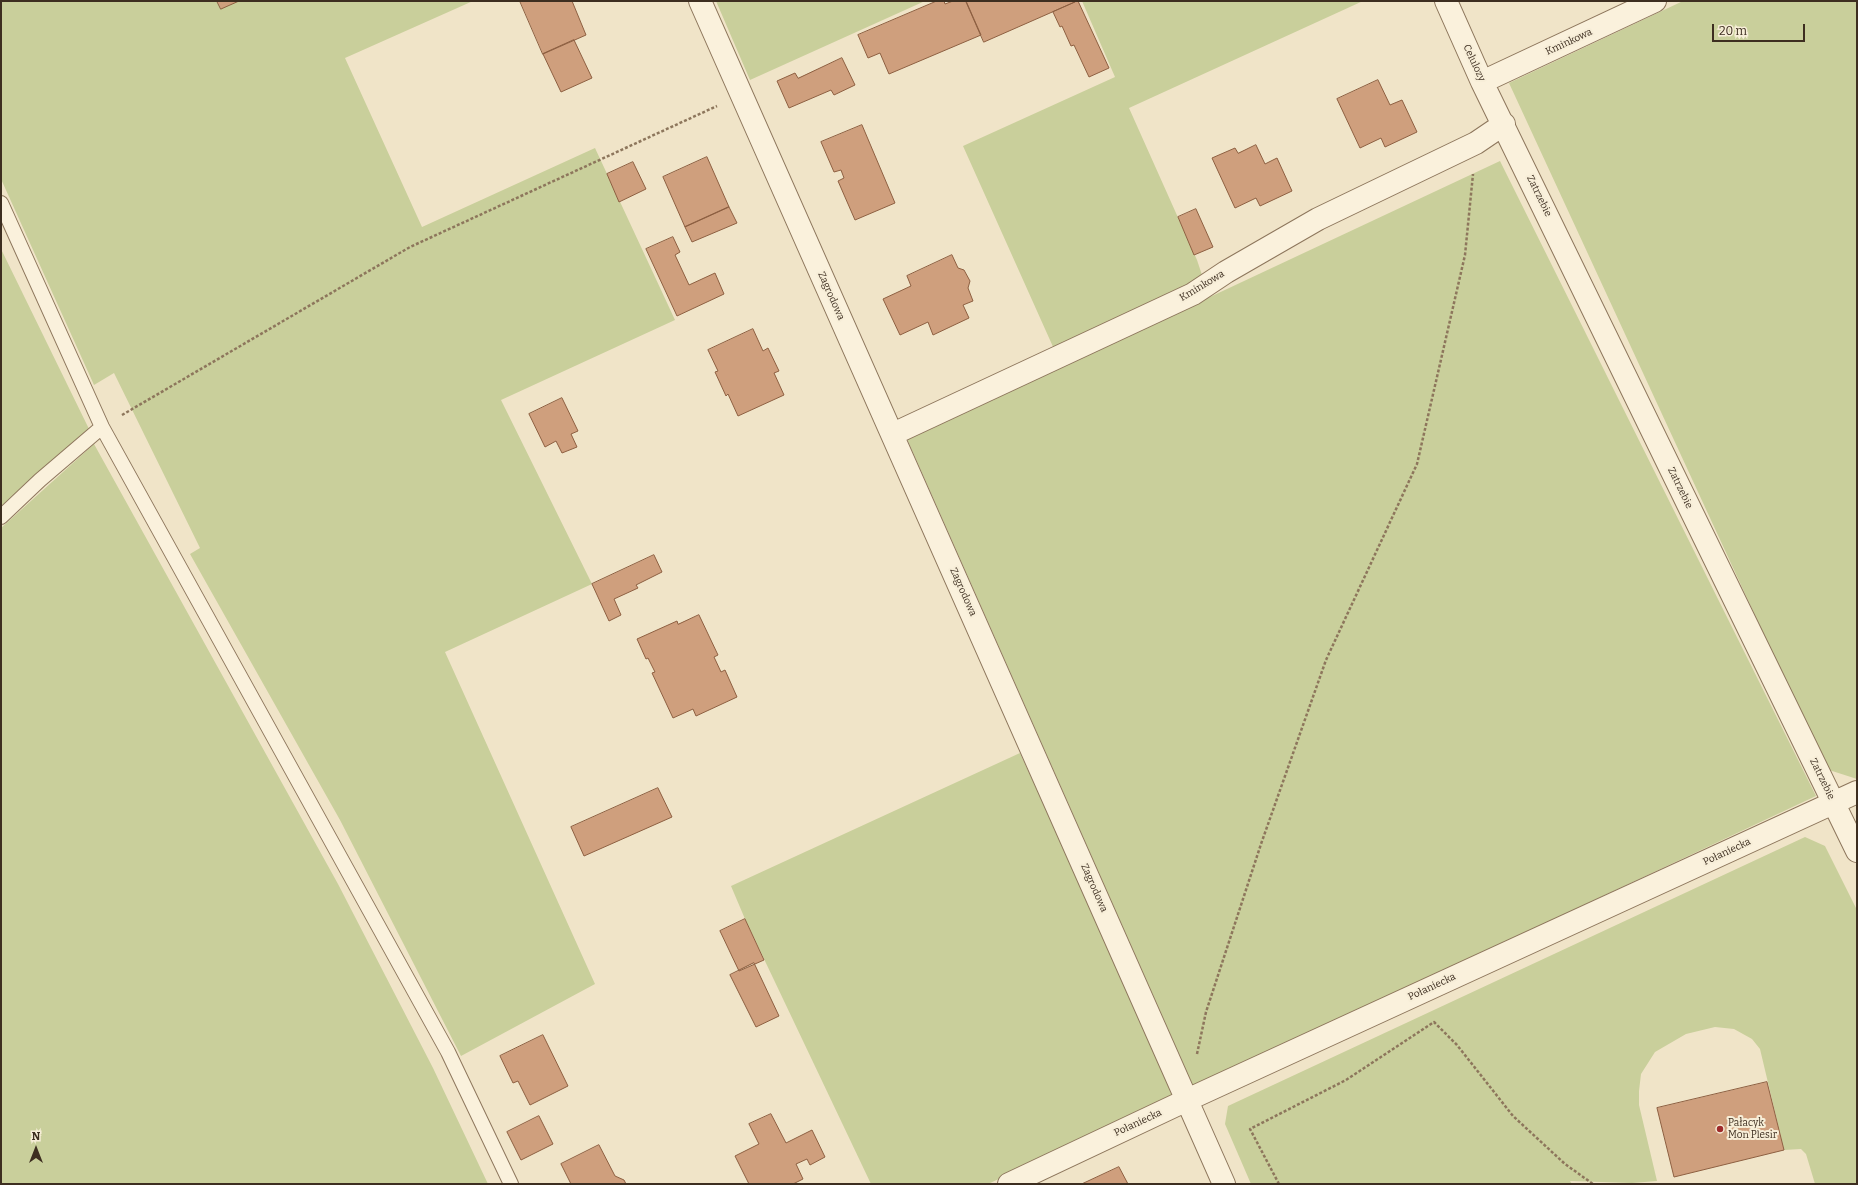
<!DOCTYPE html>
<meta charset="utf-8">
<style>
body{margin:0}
#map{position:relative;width:1858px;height:1185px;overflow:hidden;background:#f0e4c8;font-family:Bitter,serif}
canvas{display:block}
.frame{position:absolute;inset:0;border:2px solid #3d2e20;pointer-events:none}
.north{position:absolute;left:16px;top:1129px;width:40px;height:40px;-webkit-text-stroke:3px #f7eed8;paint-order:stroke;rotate:0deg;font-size:11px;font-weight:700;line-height:16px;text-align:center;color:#3d2e20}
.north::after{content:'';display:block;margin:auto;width:14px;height:18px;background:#3d2e20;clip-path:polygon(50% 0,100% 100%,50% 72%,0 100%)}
.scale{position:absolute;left:1712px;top:24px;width:93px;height:18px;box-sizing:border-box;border:2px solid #3d2e20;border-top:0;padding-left:5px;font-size:12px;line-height:14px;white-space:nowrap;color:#3d2e20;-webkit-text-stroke:3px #f7eed8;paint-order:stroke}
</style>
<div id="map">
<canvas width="1858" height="1185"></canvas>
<div class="frame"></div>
<div class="north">N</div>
<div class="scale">20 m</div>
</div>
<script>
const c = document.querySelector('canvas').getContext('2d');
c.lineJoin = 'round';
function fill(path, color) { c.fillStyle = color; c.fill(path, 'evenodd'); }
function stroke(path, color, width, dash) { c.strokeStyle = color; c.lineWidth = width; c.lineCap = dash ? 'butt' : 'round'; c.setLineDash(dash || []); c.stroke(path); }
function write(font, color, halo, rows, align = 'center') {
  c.font = font + ' Bitter,serif'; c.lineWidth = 4; c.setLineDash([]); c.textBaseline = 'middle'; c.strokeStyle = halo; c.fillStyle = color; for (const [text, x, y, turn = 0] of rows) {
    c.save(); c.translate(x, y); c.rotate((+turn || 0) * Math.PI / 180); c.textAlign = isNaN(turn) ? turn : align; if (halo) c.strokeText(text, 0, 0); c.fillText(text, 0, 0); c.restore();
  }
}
fill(new Path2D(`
 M3 1H473L345 58 422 227 595 148 675 320 501 400 592 584 445 652 595 984 461 1056 340 820 190 554 200 548 114 373 94 385 1 179V2Z
 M716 1H925L750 80Z
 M1082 1H1363L1129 108 1197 260 1203 278 1054 349 963 146 1115 77Z
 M1683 1H1857V779L1826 769 1509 83Z
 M1500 161 1816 796 1194 1088 907 439Z
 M1 249 89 429 1 511Z
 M94 444 338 884 433 1068 488 1184H1V528Z
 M1020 753 1106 940 1173 1098 988 1184H871L745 919 731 886Z
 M1805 837 1825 846 1857 910V1184H1815L1806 1154 1801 1149 1784 1150 1760 1049 1752 1039 1734 1029 1715 1027 1686 1034 1655 1052 1641 1074 1639 1091V1105L1657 1181 1632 1183 1570 1181 1572 1184H1251L1225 1124 1228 1106Z`), '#c9cf9b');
const building = new Path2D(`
 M217 1H239L221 9Z
 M520 1H572L586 35 543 54Z
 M937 1H944L945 4 953 1H966L981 35 889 74 880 53 868 58 858 35Z
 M966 1H1075V2L984 42Z
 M1078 1 1109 68 1089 77 1074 45 1071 46 1062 26 1060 27 1053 12Z
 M574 40 592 78 561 92 543 54Z
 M842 58 855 85 834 95 831 90 789 108 777 81 795 73 798 78Z
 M1378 80 1390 105 1402 100 1417 132 1385 147 1381 138 1360 148 1337 99Z
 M862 125 895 203 855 220 838 181 844 178 841 170 834 172 821 142Z
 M1256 145 1265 164 1277 158 1292 191 1260 206 1256 198 1235 208 1212 158 1235 148 1238 153Z
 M707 157 729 207 685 227 663 177Z
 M633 162 646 189 619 202 607 174Z
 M729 207 737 223 692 242 685 227Z
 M1196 209 1213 247 1194 255 1178 217Z
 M673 237 680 252 675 255 689 285 715 273 724 294 677 316 646 249Z
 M952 255 958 268 964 270 970 281 968 288 973 301 963 305 969 318 933 335 928 322 900 335 883 299 911 286 907 276Z
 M753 329 763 351 768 348 779 371 774 373 784 395 738 416 728 394 726 396 715 372 718 371 708 350Z
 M562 398 578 431 571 434 577 447 562 453 556 441 545 447 529 414Z
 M654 555 662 572 636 585 638 588 614 599 621 615 609 621 592 584Z
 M699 615 718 655 714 657 721 672 725 670 737 697 696 716 693 709 673 718 652 673 655 672 648 658 646 659 637 639 677 621 678 624Z
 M658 788 672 817 584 856 571 827Z
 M745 919 764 960 739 971 720 931Z
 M754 963 779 1016 756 1027 730 975Z
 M543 1035 568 1086 530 1105 518 1081 513 1083 500 1056Z
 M1767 1082 1784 1150 1674 1177 1657 1108Z
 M771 1114 786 1143 812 1130 825 1157 810 1165 807 1159 796 1164 803 1179 793 1184H749L735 1156 759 1144 749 1124Z
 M539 1116 553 1144 521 1160 507 1132Z
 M599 1145 615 1176 624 1180 626 1184H571L561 1164Z
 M1119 1167 1128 1184H1082Z`);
fill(building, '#cf9f7d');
stroke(building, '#8d5f41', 1);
const service = new Path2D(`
 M1 203 102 427 448 1052 511 1184
 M1 517 40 480 102 427`);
const minor = new Path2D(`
 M700 1 1224 1184
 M1446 1 1482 82 1857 851
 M1482 82 1655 1
 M893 434 1193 294 1226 272 1318 219 1476 143 1504 124
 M1009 1184 1187 1100 1857 792`);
stroke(service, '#8d765c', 16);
stroke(minor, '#8d765c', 24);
stroke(new Path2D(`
 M122 415 410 247 717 106
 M1197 1054 1206 1012 1261 844 1326 660 1417 464 1465 255 1473 174
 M1279 1184 1250 1129 1346 1080 1434 1022 1457 1045 1513 1116 1565 1164 1593 1184`), '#8d765c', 2.5, [3, 2]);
stroke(service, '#faf1dc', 14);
stroke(minor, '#faf1dc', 22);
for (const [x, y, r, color] of [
 [1720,1129,4,"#9e2a2b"]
]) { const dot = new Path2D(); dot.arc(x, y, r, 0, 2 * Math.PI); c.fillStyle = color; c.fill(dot); stroke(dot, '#f7eed8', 1.5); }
write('10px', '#3d2e20', '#f7eed8', [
 ["Kminkowa",1569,42,-25],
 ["Celulozy",1474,63,65],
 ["Zatrzebie",1539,196,64],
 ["Kminkowa",1202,286,-31],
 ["Zagrodowa",831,296,66],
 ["Zatrzebie",1680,488,64],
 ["Zagrodowa",963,592,66],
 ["Zatrzebie",1822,779,64],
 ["Połaniecka",1727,852,-25],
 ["Zagrodowa",1094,888,66],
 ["Połaniecka",1432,987,-25],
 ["Połaniecka",1138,1123,-25]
]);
write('10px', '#3d2e20', '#f7eed8', [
 ["Pałacyk",1728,1123],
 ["Mon Plesir",1728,1135]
], 'left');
</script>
